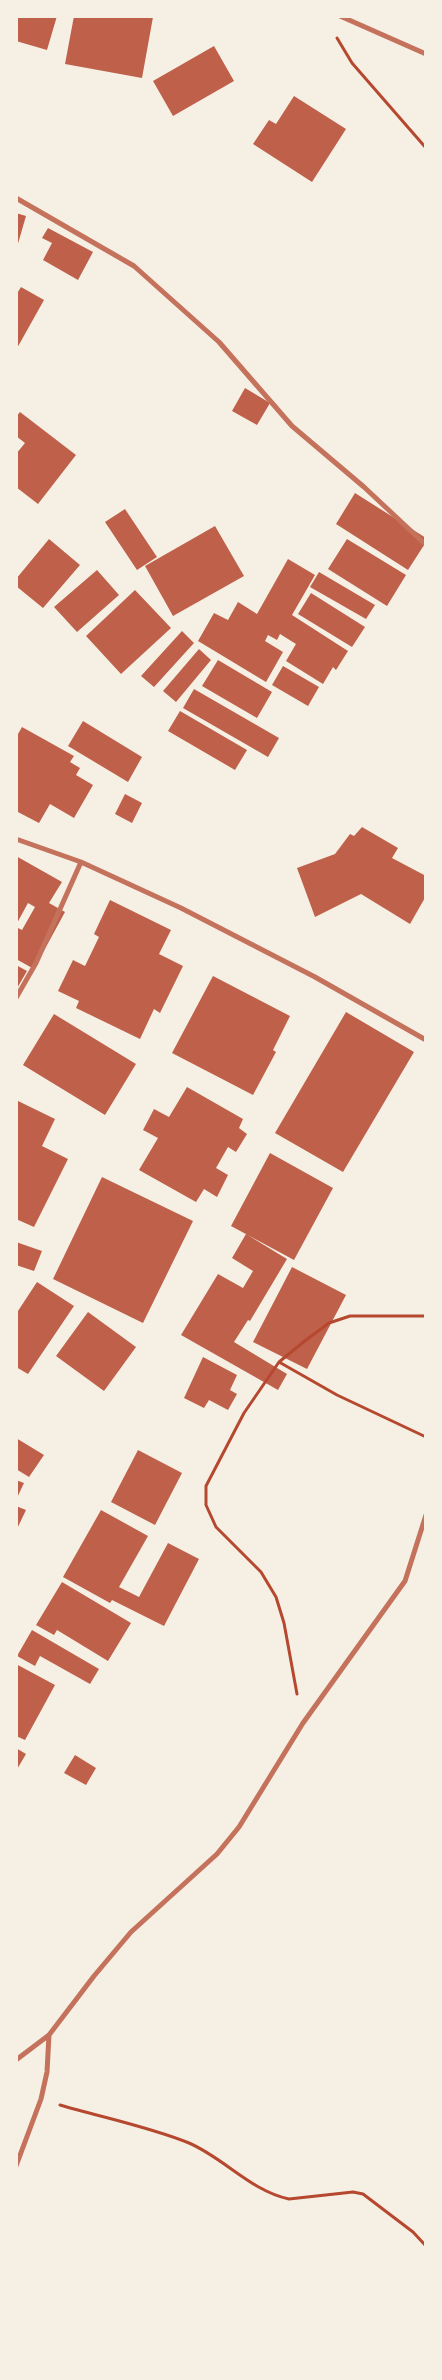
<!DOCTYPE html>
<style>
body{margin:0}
#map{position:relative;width:442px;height:2380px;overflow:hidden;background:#f6efe4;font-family:"Public Sans",sans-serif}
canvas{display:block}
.frame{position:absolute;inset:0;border:18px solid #f6efe4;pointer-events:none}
</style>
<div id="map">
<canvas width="442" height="2380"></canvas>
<div class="frame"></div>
</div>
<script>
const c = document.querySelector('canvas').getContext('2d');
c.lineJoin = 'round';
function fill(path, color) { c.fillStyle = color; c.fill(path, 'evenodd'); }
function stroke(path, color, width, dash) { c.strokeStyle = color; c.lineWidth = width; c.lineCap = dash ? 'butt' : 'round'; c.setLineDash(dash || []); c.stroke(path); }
fill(new Path2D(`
 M16 16H57L47 50 16 41Z
 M74 16 153 17 142 78 65 64Z
 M214 46 234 81 173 116 153 81Z
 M294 96 346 129 312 182 253 144 269 120 276 124Z
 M16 213 26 216 17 247H16Z
 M48 228 93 252 78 280 43 260 52 243 42 238Z
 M21 287 44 300 16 350V295Z
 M245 388 270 403 257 425 232 411Z
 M20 412 76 455 38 504 16 487V454L25 443 16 436V417Z
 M355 493 426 538V542L408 570 336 524Z
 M125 509 157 557 137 570 105 522Z
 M215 526 244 576 173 616 145 566Z
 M49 539 80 565 43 608 16 586V579Z
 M347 539 406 575 387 606 328 569Z
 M288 559 315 575 292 615 348 651 336 670 333 667 323 684 286 661 296 644 280 634 277 640 268 635 265 641 283 652 266 682 198 641 214 613 228 620 238 602 257 614Z
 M97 570 119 595 77 632 54 607Z
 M319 572 375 605 366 619 310 587Z
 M135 590 171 628 121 674 86 636Z
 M311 593 365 627 352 647 298 614Z
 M182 631 194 643 154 687 141 676Z
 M199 649 211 660 176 702 163 691Z
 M218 660 272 692 257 718 202 686Z
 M283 666 319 687 308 706 272 685Z
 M194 689 279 738 268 757 183 708Z
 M180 711 247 750 235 770 168 731Z
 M83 721 142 757 128 782 68 746Z
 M22 727 74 756 70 762 80 768 76 775 93 785 74 818 50 804 39 823 16 811V733L18 734Z
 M125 794 142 803 132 823 115 814Z
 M362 827 398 848 392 858 426 876V896L410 924 361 894 315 917 297 868 335 854 350 834 354 836Z
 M16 856 62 882 49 903 65 912 34 969 16 959V927L22 930 35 907 28 903 16 925Z
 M110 900 171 930 159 954 183 966 160 1013 154 1009 140 1039 76 1008 79 1001 58 991 73 960 85 966 99 937 94 934Z
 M16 965 27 971 16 990Z
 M213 976 290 1016 273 1050 276 1052 253 1095 172 1053Z
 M346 1012 414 1052 343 1172 275 1133Z
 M54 1014 136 1064 105 1115 23 1065Z
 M187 1087 243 1119 239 1128 247 1134 236 1152 228 1147 216 1168 228 1175 217 1197 204 1189 196 1202 139 1170 158 1138 143 1130 154 1109 169 1117Z
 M16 1100 55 1119 42 1146 68 1159 34 1227 16 1219Z
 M270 1153 333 1188 294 1260 231 1226Z
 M102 1177 193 1221 143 1323 53 1279Z
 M246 1234 287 1259 250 1321 248 1320 234 1342 287 1374 278 1390 181 1335 218 1274 243 1288 253 1271 232 1258Z
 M16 1242 42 1251 34 1271 16 1265Z
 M292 1267 346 1295 307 1369 253 1342Z
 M37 1282 74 1306 28 1374 16 1367V1314Z
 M88 1312 136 1347 104 1391 56 1356Z
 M203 1357 237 1375 230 1390 237 1394 228 1410 209 1400 204 1408 184 1398Z
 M16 1438 44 1455 29 1477 16 1469Z
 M138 1450 182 1473 155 1525 111 1502Z
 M16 1480 24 1483 16 1500Z
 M16 1506 26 1510 16 1531Z
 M101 1510 148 1536 119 1587 139 1597 168 1543 199 1559 164 1626 112 1600 110 1603 63 1577Z
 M62 1582 131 1623 108 1661 57 1630 54 1635 36 1625Z
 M32 1630 99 1669 90 1684 40 1656 35 1666 17 1656Z
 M16 1664 55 1685 25 1740 16 1736Z
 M16 1748 26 1754 16 1771Z
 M75 1755 96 1768 86 1785 64 1773Z`), '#bf614a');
stroke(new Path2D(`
 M337 38 352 63 426 148
 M279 1362 337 1395 426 1437
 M297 1694 284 1623 276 1597 261 1572 216 1527 206 1505V1486L244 1413 279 1362 306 1340 329 1323 350 1316H426
 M60 2105C101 2117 150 2127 189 2143 224 2158 251 2191 289 2199L353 2192 363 2194 413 2232 426 2246`), '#b5482f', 3);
stroke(new Path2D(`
 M340 16 426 54
 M16 198 134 266 219 342 292 426 364 487 426 545
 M16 839 81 862 181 908 315 977 426 1040
 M16 998 36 963 81 862
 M16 2060 49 2035 94 1976 131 1932 217 1854 239 1827 303 1723 405 1581 426 1515
 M16 2166 41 2099 47 2072 49 2035`), '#c5725c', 5);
</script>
